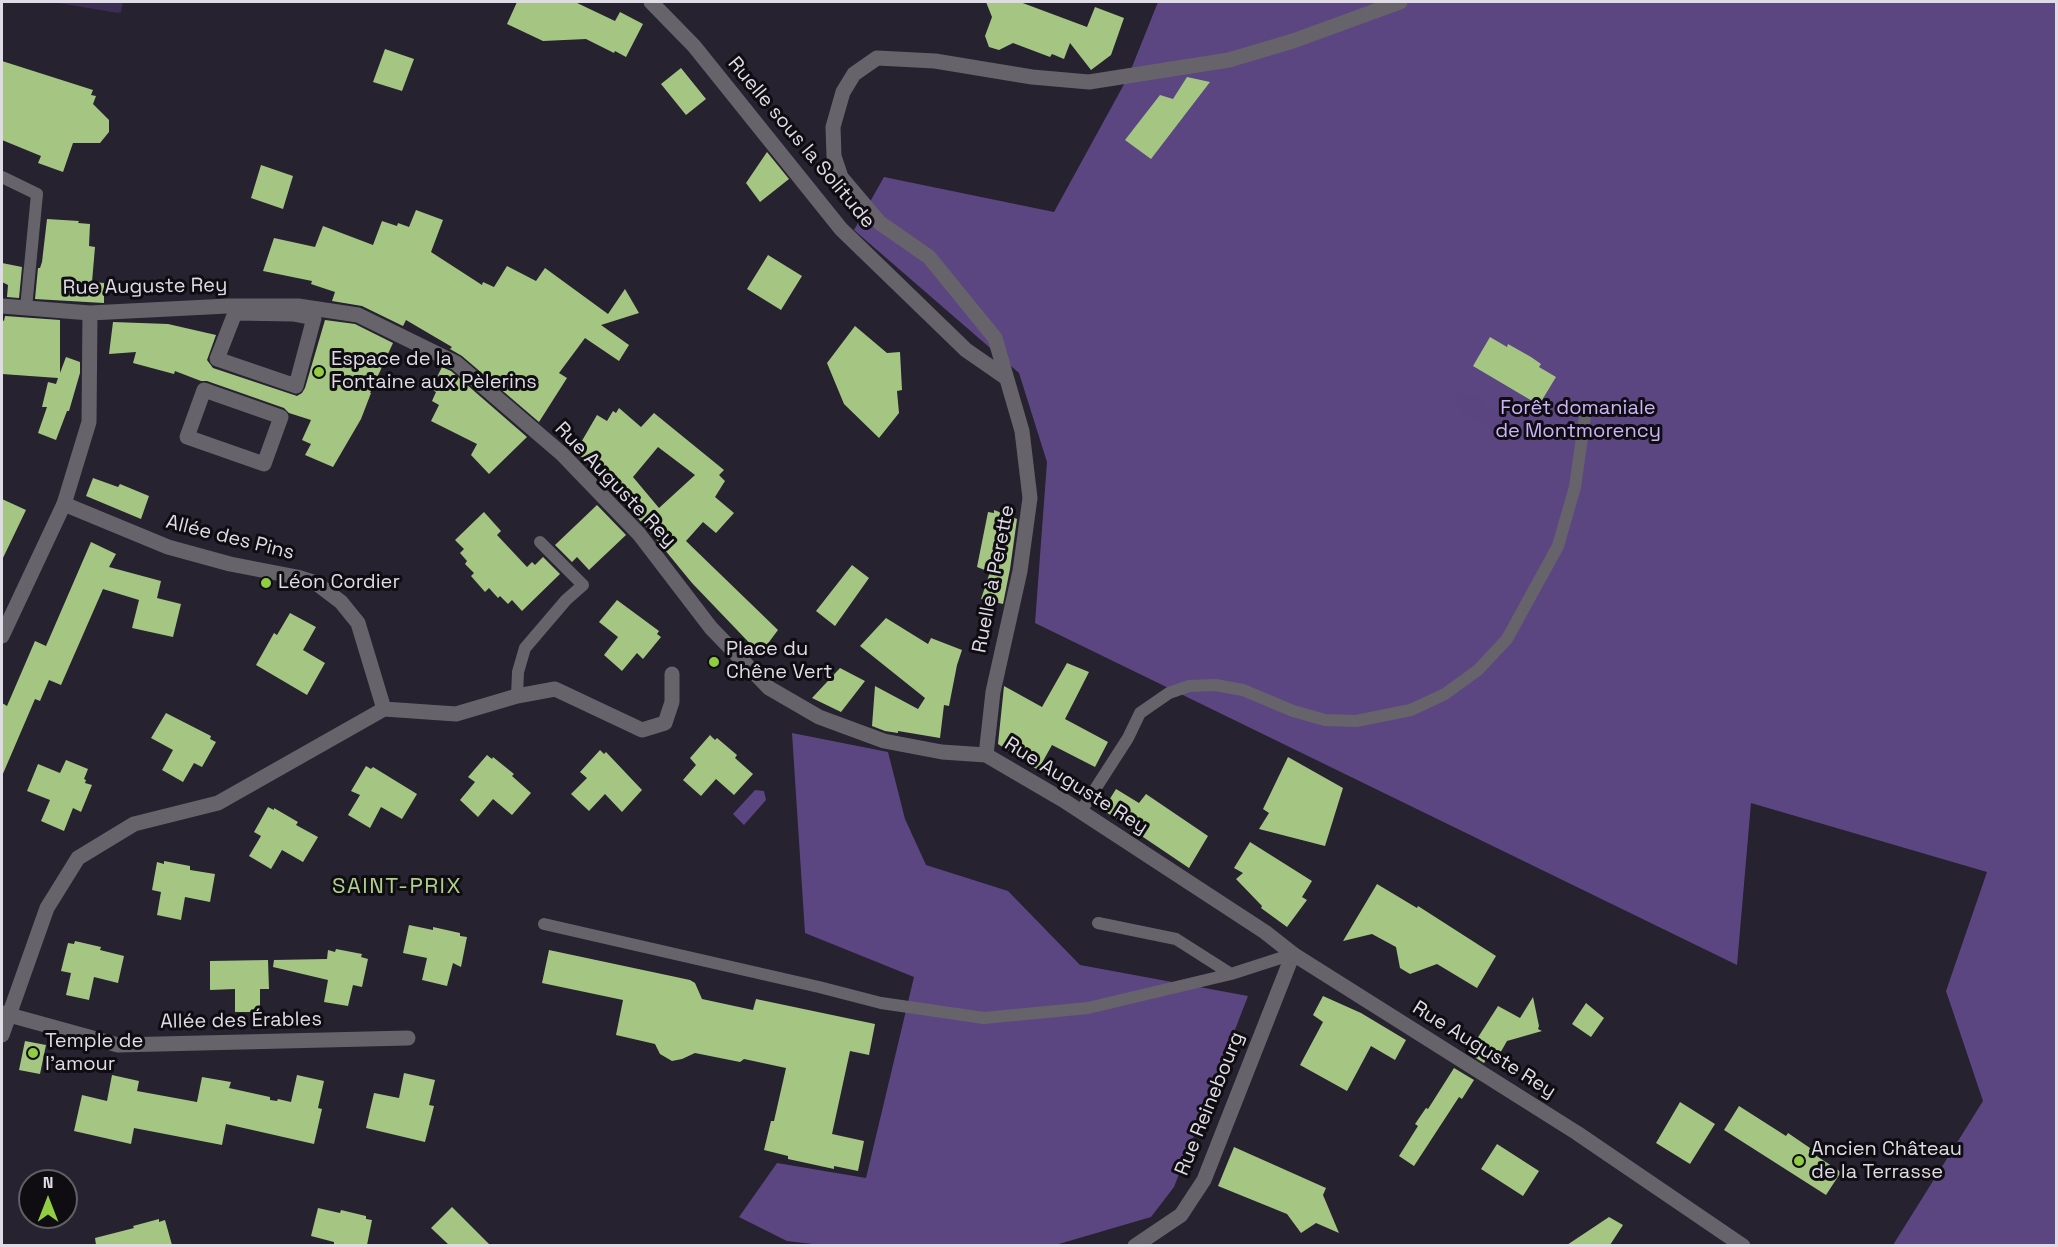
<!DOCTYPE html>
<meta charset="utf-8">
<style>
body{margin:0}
#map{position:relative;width:2058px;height:1247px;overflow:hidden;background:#26222f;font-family:"Space Grotesk",sans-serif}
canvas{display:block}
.frame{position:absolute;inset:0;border:3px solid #dfdce5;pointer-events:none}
.north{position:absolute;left:18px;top:1169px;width:60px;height:60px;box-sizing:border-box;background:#0f0d12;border:2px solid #626066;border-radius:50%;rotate:0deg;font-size:16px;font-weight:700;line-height:24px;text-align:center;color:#dfdce5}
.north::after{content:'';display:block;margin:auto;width:21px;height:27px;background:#91cd40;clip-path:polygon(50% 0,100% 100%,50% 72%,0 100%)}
</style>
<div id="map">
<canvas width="2058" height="1247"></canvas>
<div class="frame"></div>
<div class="north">N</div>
</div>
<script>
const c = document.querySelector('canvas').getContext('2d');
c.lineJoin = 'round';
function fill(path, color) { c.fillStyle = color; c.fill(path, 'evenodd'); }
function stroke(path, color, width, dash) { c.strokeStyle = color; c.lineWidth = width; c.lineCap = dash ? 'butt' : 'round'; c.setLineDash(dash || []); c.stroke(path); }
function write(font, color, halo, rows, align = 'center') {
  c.font = font + ' "Space Grotesk",sans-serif'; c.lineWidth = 6; c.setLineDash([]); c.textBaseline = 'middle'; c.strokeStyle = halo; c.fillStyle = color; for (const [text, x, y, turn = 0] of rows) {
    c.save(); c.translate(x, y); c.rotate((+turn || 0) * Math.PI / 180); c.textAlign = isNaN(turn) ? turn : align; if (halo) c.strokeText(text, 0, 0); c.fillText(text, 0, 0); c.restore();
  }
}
fill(new Path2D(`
 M53 2H123L121 12 118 13Z`), '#3c2e53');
fill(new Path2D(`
 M1158 2H2056V1245H1893L1983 1101 1946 991 1987 872 1751 803 1737 965 1035 623 1047 462 1019 373 854 230 884 177 1054 212 1128 77Z
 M792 733 888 752 905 819 926 865 1008 891 1080 965 1248 996 1174 1187 1151 1217 1052 1246 821 1245 787 1241 739 1217 777 1163 866 1178 914 977 805 933Z`), '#5c4682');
fill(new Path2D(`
 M1460 393 1468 399 1471 395 1510 419 1500 435 1461 411 1462 408 1454 403Z
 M755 790 764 791 766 800 744 825 733 814Z`), '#5b4580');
fill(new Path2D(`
 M517 2H575L615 21 620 12 643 24 626 57 615 51 614 53 586 39 543 41 507 24Z
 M986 2H1020L1087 27 1095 7 1124 18 1111 55 1091 70 1070 43 1064 59 1052 54 1050 57 1013 43 999 50 989 47 985 36 992 17Z
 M385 49 414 59 402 91 373 82Z
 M2 61 93 90 91 95 96 96 93 104 109 120V132L100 143H73L63 172 38 163 41 156 2 140Z
 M681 68 706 99 686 115 661 84Z
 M1187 77 1210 82 1151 159 1125 140 1160 95 1173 99Z
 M767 152 789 179 760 202 746 183Z
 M261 165 293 176 283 209 251 198Z
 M416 210 443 220 431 252 482 285 483 282 494 287 507 266 536 281 545 268 608 314 625 289 639 313 601 325 629 345 619 361 585 338 559 373 567 378 539 422 462 356 450 349 452 347 406 320 403 326 362 306 332 301 335 292 311 284 312 281 263 271 274 238 315 247 323 226 373 245 382 221 397 226 398 223 409 227Z
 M47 219 79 221 78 223 90 224 89 246 95 247 92 282 104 283V303L35 299 38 268H40L42 262Z
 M768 255 802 276 781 310 747 289Z
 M2 263 22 267 19 298 7 297 8 285 2 282Z
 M5 316 60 320V373L66 357 80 362V373L69 411H67L56 440 38 433 47 407H42L48 382 56 384 58 378 2 374V320L4 321Z
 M325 320 355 324 393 343 370 393H371L361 419 333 467 305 455 311 444 302 440 311 420 289 413 284 408 207 381H201L175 371 174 374 133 363 136 352 109 354 113 322 168 324 216 335 207 360 213 368 297 396 302 393 305 388Z
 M855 326 887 353 900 352 902 390 897 391 899 413 879 438 844 404 827 363Z
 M1490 337 1507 347 1508 344 1531 357 1541 364 1539 367 1556 377 1539 405 1473 366Z
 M442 367 451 371 527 437 489 474 471 455 477 444 431 421 439 405 432 401 436 392 431 389Z
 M619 408 641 427 654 413 724 470 719 475 725 481 715 497 734 513 716 533 703 522 686 541 778 630 760 654 692 583 646 527 576 451 597 415 607 421 613 411 616 413ZM658 447 695 475 659 508 633 477Z
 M93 478 118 487 120 484 149 496 141 519 86 496Z
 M2 499 26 510 2 560Z
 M597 505 626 535 589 570 577 557 572 562 555 545Z
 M994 510 1017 519 1010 569 1003 604 981 599 990 572 977 567 988 512 994 513Z
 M484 512 501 531 497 535 527 567 532 562 535 565 543 557 560 574 522 611 512 600 508 604 500 596 498 598 489 588 485 592 471 576 474 573 465 564 467 561 460 553 464 549 455 540Z
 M91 542 116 554 109 567 161 581 157 598 181 604 173 637 132 628 139 600 103 589 61 685 49 680 40 701 35 699 2 776V703L7 706 35 641 46 646Z
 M852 565 869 578 835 626 816 611Z
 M617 600 659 631 657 634 661 637 643 659 637 653 622 671 604 655 618 637 599 622Z
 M290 613 316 627 303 650 325 663 307 695 256 665 274 633 277 635Z
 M886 618 928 644 931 638 962 650 957 665 949 706 944 705 940 738 898 731V733L885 731 872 726 875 686 918 709 925 698 860 646Z
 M1067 663 1089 672 1065 719 1108 742 1095 767 1052 745 1038 770 998 744 1004 686 1042 707Z
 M840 668 865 681 841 712 812 698Z
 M166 713 211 736 210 739 216 742 202 767 194 763 183 782 162 770 173 750 151 738Z
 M710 735 715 740 717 738 737 755 735 758 753 774 734 795 716 779 701 796 683 780 696 765 690 758Z
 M600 750 604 754 606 752 642 790 622 812 605 794 589 811 571 794 587 778 580 772Z
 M487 755 492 759 493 757 514 774 512 776 531 793 512 815 493 799 478 817 460 800 475 782 468 777Z
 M1288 757 1343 788 1325 846 1259 829 1269 813 1263 809Z
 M66 760 88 769 84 779 86 780 85 783 92 785 81 812 73 808 64 831 41 821 50 800 27 791 38 764 60 773Z
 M366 766 371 769 373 767 417 794 402 819 381 807 370 828 348 815 360 795 351 791Z
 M1116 789 1139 803 1146 794 1208 836 1189 868 1103 810Z
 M268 807 274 810V808L298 822 296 825 318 837 303 862 282 850 271 869 249 856 261 836 254 832Z
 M1250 842 1312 881 1302 897 1307 900 1287 927 1261 908 1262 906 1236 879 1243 873 1234 868Z
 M164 861 190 866V870L215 874 210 902 185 897 181 920 157 915 161 892 152 890 157 862 164 864Z
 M1377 884 1417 908 1418 906 1496 956 1477 988 1437 964 1410 974 1400 968 1396 947 1372 934 1343 941Z
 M409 925 433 930V927L460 933V936L467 937 461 967 453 963 447 986 422 980 427 958 403 953Z
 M75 941 101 947 100 950 124 956 118 983 94 977 89 1000 66 995 71 973 61 971 68 943 74 944Z
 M336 949 362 954 361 957 368 959 362 987 353 985 348 1006 324 1002 328 980 273 967 274 960 327 959 328 950 335 952Z
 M549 950 690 980 695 983 702 999 753 1010 756 999 875 1024 869 1055 850 1051 832 1134 864 1141 858 1171 834 1166V1169L788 1159V1156L764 1150 771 1121H774L786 1068 744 1059 740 1062 695 1053 682 1059 672 1061 660 1054 655 1044 616 1035 623 1000 542 983Z
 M268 960 269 989H260V1012H235V989L210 990V961Z
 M1323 996 1361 1013 1406 1040 1395 1060 1371 1046 1347 1091 1300 1065 1323 1022 1313 1015Z
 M1533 997 1539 1026 1538 1029 1542 1031 1507 1041 1499 1055 1492 1051 1484 1063 1468 1053 1498 1006 1520 1018Z
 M1586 1003 1604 1018 1591 1037 1572 1024Z
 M25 1041 46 1045 40 1074 19 1070Z
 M1454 1068 1474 1080 1462 1099 1459 1097 1414 1166 1399 1156 1418 1126 1415 1124 1426 1108 1428 1109Z
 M404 1073 435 1080 429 1105 434 1106 425 1142 366 1128 374 1093 399 1098Z
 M112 1075 139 1081 137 1091 197 1102 202 1077 231 1082 229 1088 270 1097V1100L277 1101 278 1099 291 1102 297 1075 324 1081 318 1108 322 1109 314 1144 226 1124 222 1145 134 1128 131 1144 74 1131 82 1095 107 1101Z
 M1680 1102 1715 1124 1690 1164 1656 1143Z
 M1739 1106 1786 1136 1788 1133 1810 1148 1809 1151 1841 1172 1826 1195 1724 1130Z
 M1497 1144 1539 1171 1523 1196 1481 1169Z
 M1234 1147 1326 1188 1323 1195 1339 1233 1316 1223 1301 1233 1287 1214 1218 1186Z
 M452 1207 490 1245H449L431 1228Z
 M318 1208 340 1213 341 1210 366 1216V1219L372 1220 367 1245H334V1242L311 1236Z
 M1609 1217 1623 1225 1610 1245H1567Z
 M159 1219V1222L165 1220 172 1245H96L95 1238 134 1228 133 1226Z`), '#a5c683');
stroke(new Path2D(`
 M2 177 37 194 26 308
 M517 696 518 672 525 648 566 600 583 585 540 542
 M1081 811 1128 738 1140 713 1169 693 1189 686 1215 685 1243 690 1293 711 1325 720 1356 721 1411 710 1445 694 1478 670 1507 639 1558 546 1575 487 1586 409
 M1098 923 1176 939 1231 974
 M544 924 819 987 881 1003 984 1018 1088 1008 1231 974 1293 954`), '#66646a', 12);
stroke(new Path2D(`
 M235 313 293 314 314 318 296 386 217 359Z
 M204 390 281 417 264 464 187 437Z`), '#66646a', 15);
stroke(new Path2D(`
 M651 2 694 46 841 229 966 350 1005 377
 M64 504 168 547 230 564 297 577 316 583 341 602 358 623 384 709
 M986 755 993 692 1020 571 1030 498 1022 431 995 338 929 257 880 223 841 177 834 156 833 127 843 92 854 74 877 58 935 61 1032 77 1089 82 1229 60 1293 41 1400 2
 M2 1013 118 1045 408 1038
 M2 1035 47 908 78 858 134 824 218 803 384 709 456 714 517 696 555 689 642 730 665 723 672 702V674
 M1135 1246 1181 1215 1204 1180 1293 954`), '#66646a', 15);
stroke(new Path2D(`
 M2 306 90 313 228 306H298L358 315 456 363 562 454 639 534 711 628 769 688 819 717 884 741 942 752 986 755 1063 800 1265 932 1293 954 1577 1133 1743 1246
 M2 636 64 504 89 422 90 313`), '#66646a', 15);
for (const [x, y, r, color] of [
 [319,372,6,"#91cd40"],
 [266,583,6,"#91cd40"],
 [714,662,6,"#91cd40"],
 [33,1053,6,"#91cd40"],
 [1799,1161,6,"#91cd40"]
]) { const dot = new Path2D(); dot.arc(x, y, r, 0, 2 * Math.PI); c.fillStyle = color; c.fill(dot); stroke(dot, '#0f0d12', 2); }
write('20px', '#dfdce5', '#0f0d12', [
 ["Ruelle sous la Solitude",801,143,50],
 ["Rue Auguste Rey",145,287,-1],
 ["Rue Auguste Rey",615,485,46],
 ["Allée des Pins",230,538,14],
 ["Ruelle à Perette",994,579,-79],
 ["Rue Auguste Rey",1076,786,32],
 ["Allée des Érables",241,1021,-1],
 ["Rue Auguste Rey",1484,1050,32],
 ["Rue Reinebourg",1210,1104,-68]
]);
write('20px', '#dfdce5', '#0f0d12', [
 ["Espace de la",331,360],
 ["Fontaine aux Pèlerins",331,383],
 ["Léon Cordier",278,583],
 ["Place du",726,650],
 ["Chêne Vert",726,673],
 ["Temple de",45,1042],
 ["l'amour",45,1065],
 ["Ancien Château",1811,1150],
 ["de la Terrasse",1811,1173]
], 'left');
write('20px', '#ccb4fc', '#0f0d12', [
 ["Forêt domaniale",1578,409],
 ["de Montmorency",1578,432]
]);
c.letterSpacing = '1.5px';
write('22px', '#afd18c', '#0f0d12', [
 ["SAINT-PRIX",397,887]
]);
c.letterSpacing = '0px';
</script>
